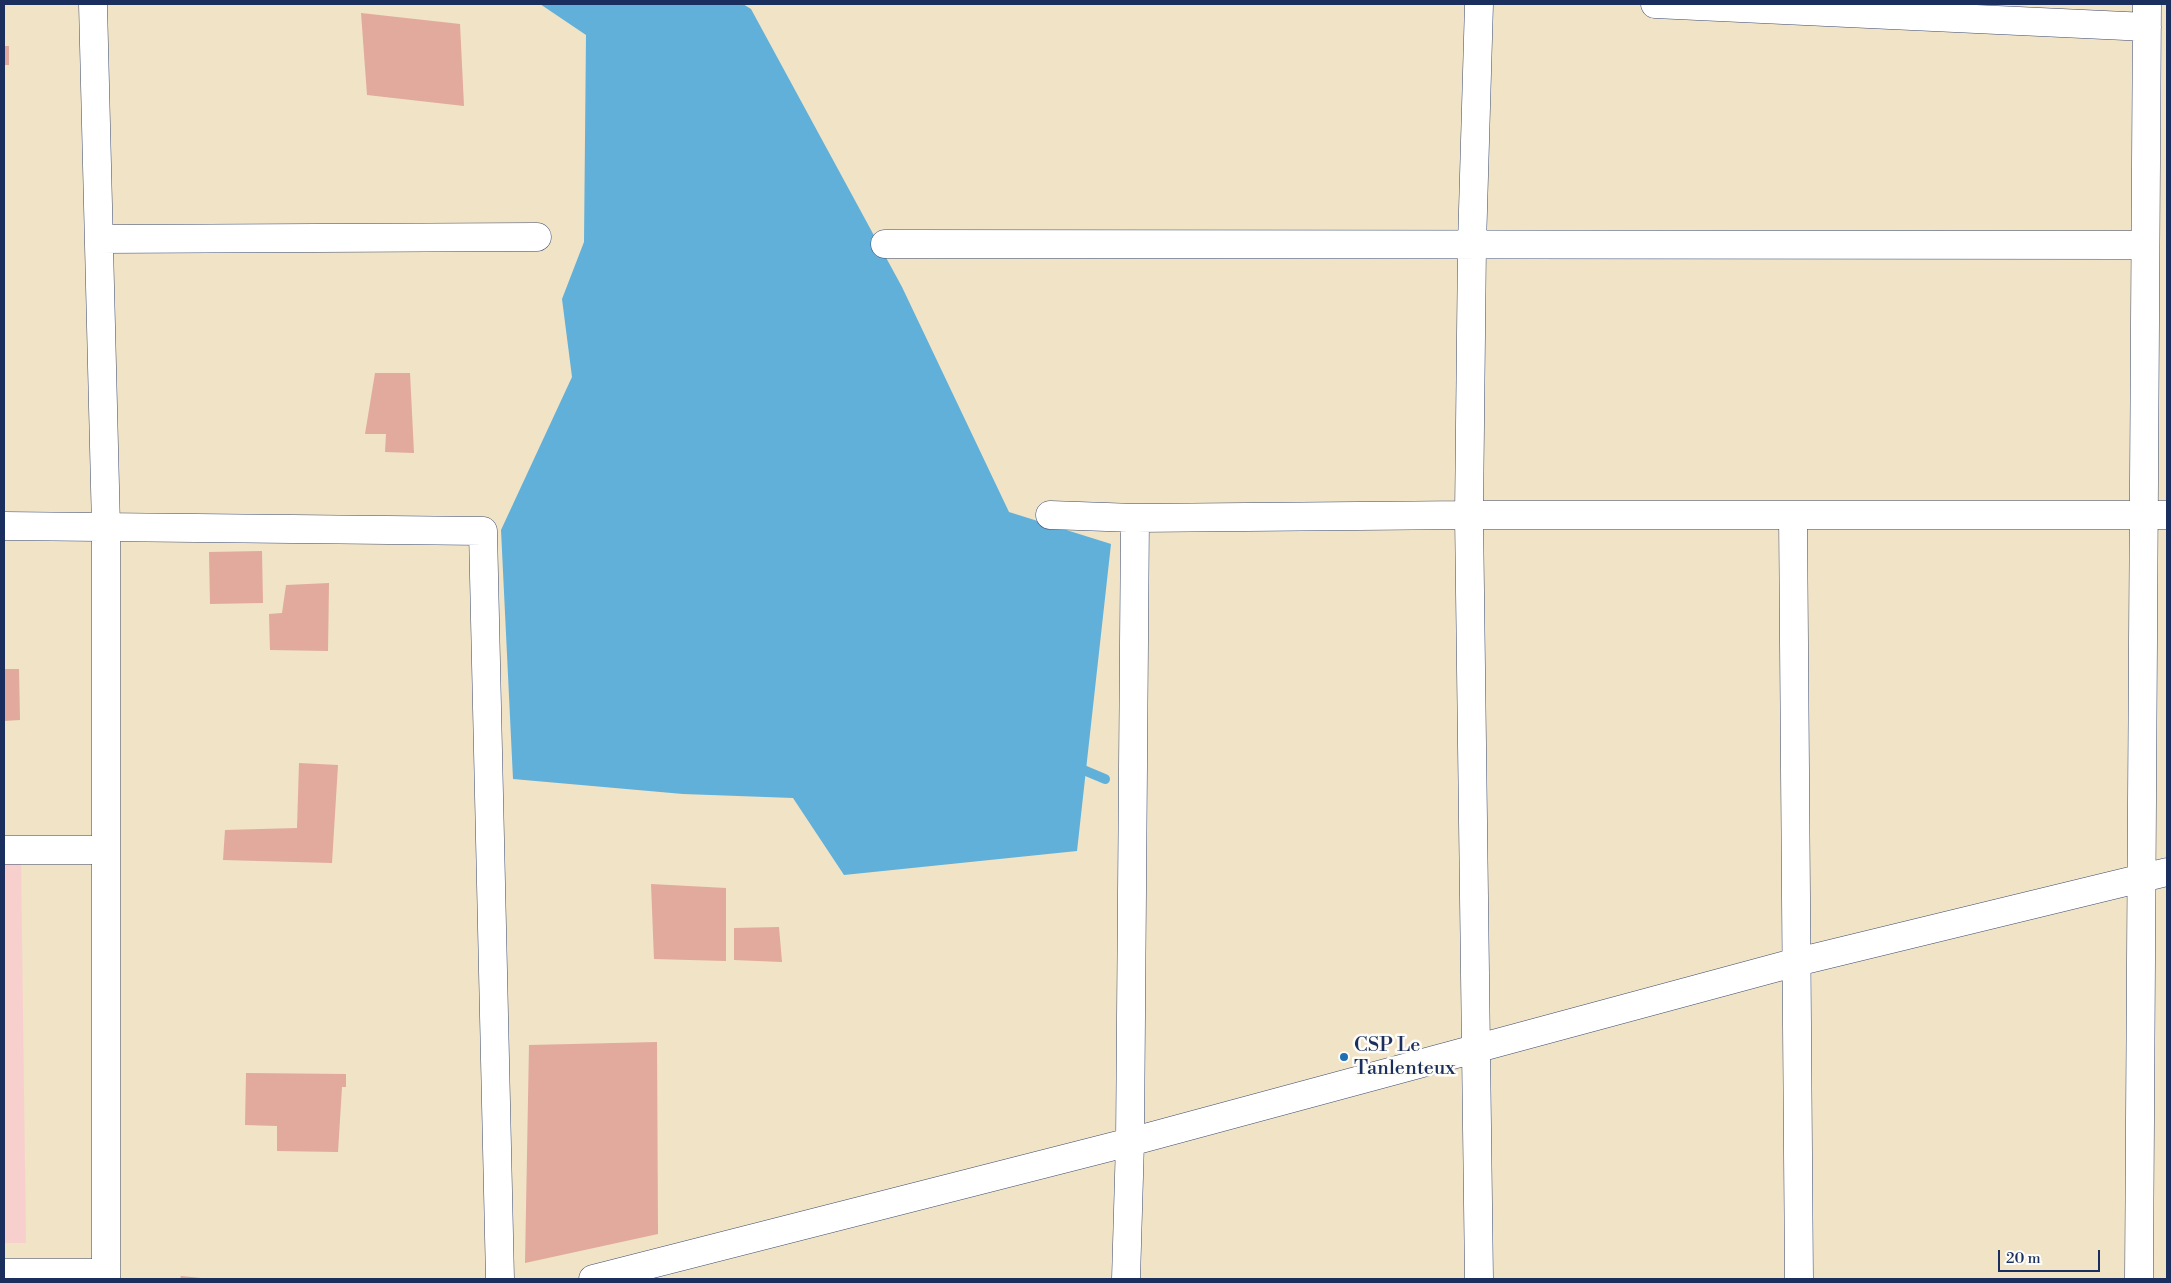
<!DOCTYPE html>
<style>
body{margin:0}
#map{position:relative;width:2171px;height:1283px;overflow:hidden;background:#f0e3c6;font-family:"Libre Bodoni",serif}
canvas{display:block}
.frame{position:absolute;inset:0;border:5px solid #1b2f5e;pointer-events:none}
.scale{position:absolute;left:1998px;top:1250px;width:102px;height:22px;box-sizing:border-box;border:2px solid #1b2f5e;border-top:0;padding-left:6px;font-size:15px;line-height:18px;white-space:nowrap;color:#1b2f5e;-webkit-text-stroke:4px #fdfcf7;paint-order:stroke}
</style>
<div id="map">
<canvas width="2171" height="1283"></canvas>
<div class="frame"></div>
<div class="scale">20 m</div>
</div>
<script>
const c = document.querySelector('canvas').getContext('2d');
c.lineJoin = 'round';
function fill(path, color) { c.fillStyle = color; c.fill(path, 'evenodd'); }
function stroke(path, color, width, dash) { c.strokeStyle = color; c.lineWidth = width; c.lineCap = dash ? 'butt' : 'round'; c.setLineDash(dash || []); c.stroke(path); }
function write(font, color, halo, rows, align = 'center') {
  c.font = font + ' "Libre Bodoni",serif'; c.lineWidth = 5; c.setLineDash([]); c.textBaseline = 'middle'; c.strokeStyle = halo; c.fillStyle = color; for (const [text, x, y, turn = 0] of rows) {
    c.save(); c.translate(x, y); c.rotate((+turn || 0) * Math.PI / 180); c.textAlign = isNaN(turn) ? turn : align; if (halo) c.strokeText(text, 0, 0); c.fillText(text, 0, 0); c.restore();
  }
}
fill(new Path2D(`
 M4 859H21L26 1243H4Z`), '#f7d0cd');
fill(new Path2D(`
 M540 4H743L751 9 902 287 1009 512 1111 544 1077 851 844 875 793 798 683 794 513 779 501 530 572 377 562 299 584 242 586 35Z`), '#60b0da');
stroke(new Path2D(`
 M1074 766 1105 779`), '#60b0da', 10);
fill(new Path2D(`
 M361 13 460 24 464 106 367 95Z
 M4 46H9V65H4Z
 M375 373H410L414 453 385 452 386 434H365Z
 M262 551 263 603 210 604 209 552Z
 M329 583 328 651 270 650 269 614 282 613 286 585Z
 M4 669H19L20 720 4 721Z
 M299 763 338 765 332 863 223 860 225 830 297 828Z
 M651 884 726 888V961L654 959Z
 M779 927 782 962 734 960V928Z
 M657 1042 658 1234 525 1263 529 1045Z
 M246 1073 346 1074V1087H342L338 1152 277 1151V1126L245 1125Z
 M181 1276 201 1278 200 1279H180Z`), '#e2a99d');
const minor = new Path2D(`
 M93 4 106 527V1279
 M1655 4 2147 27
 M99 239 537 237
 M885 244 2145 245
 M1050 515 1135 518 1469 515H2167
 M1793 515 1799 1279
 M4 526 483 531 500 1279
 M4 850H106
 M4 1273H106
 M593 1279 1130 1142 1797 962 2167 872
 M1126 1279 1130 1142 1135 518
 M1479 1279 1469 515 1472 245 1479 4
 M2139 1279 2147 4`);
stroke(minor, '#3b4a6e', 29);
stroke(minor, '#fff', 28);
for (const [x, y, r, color] of [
 [1344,1057,5,"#1f6fb2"]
]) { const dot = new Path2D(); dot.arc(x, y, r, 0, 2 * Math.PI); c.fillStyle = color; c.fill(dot); stroke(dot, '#fdfcf7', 2); }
write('20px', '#1b2f5e', '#fdfcf7', [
 ["CSP Le",1354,1046],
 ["Tanlenteux",1354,1069]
], 'left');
</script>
